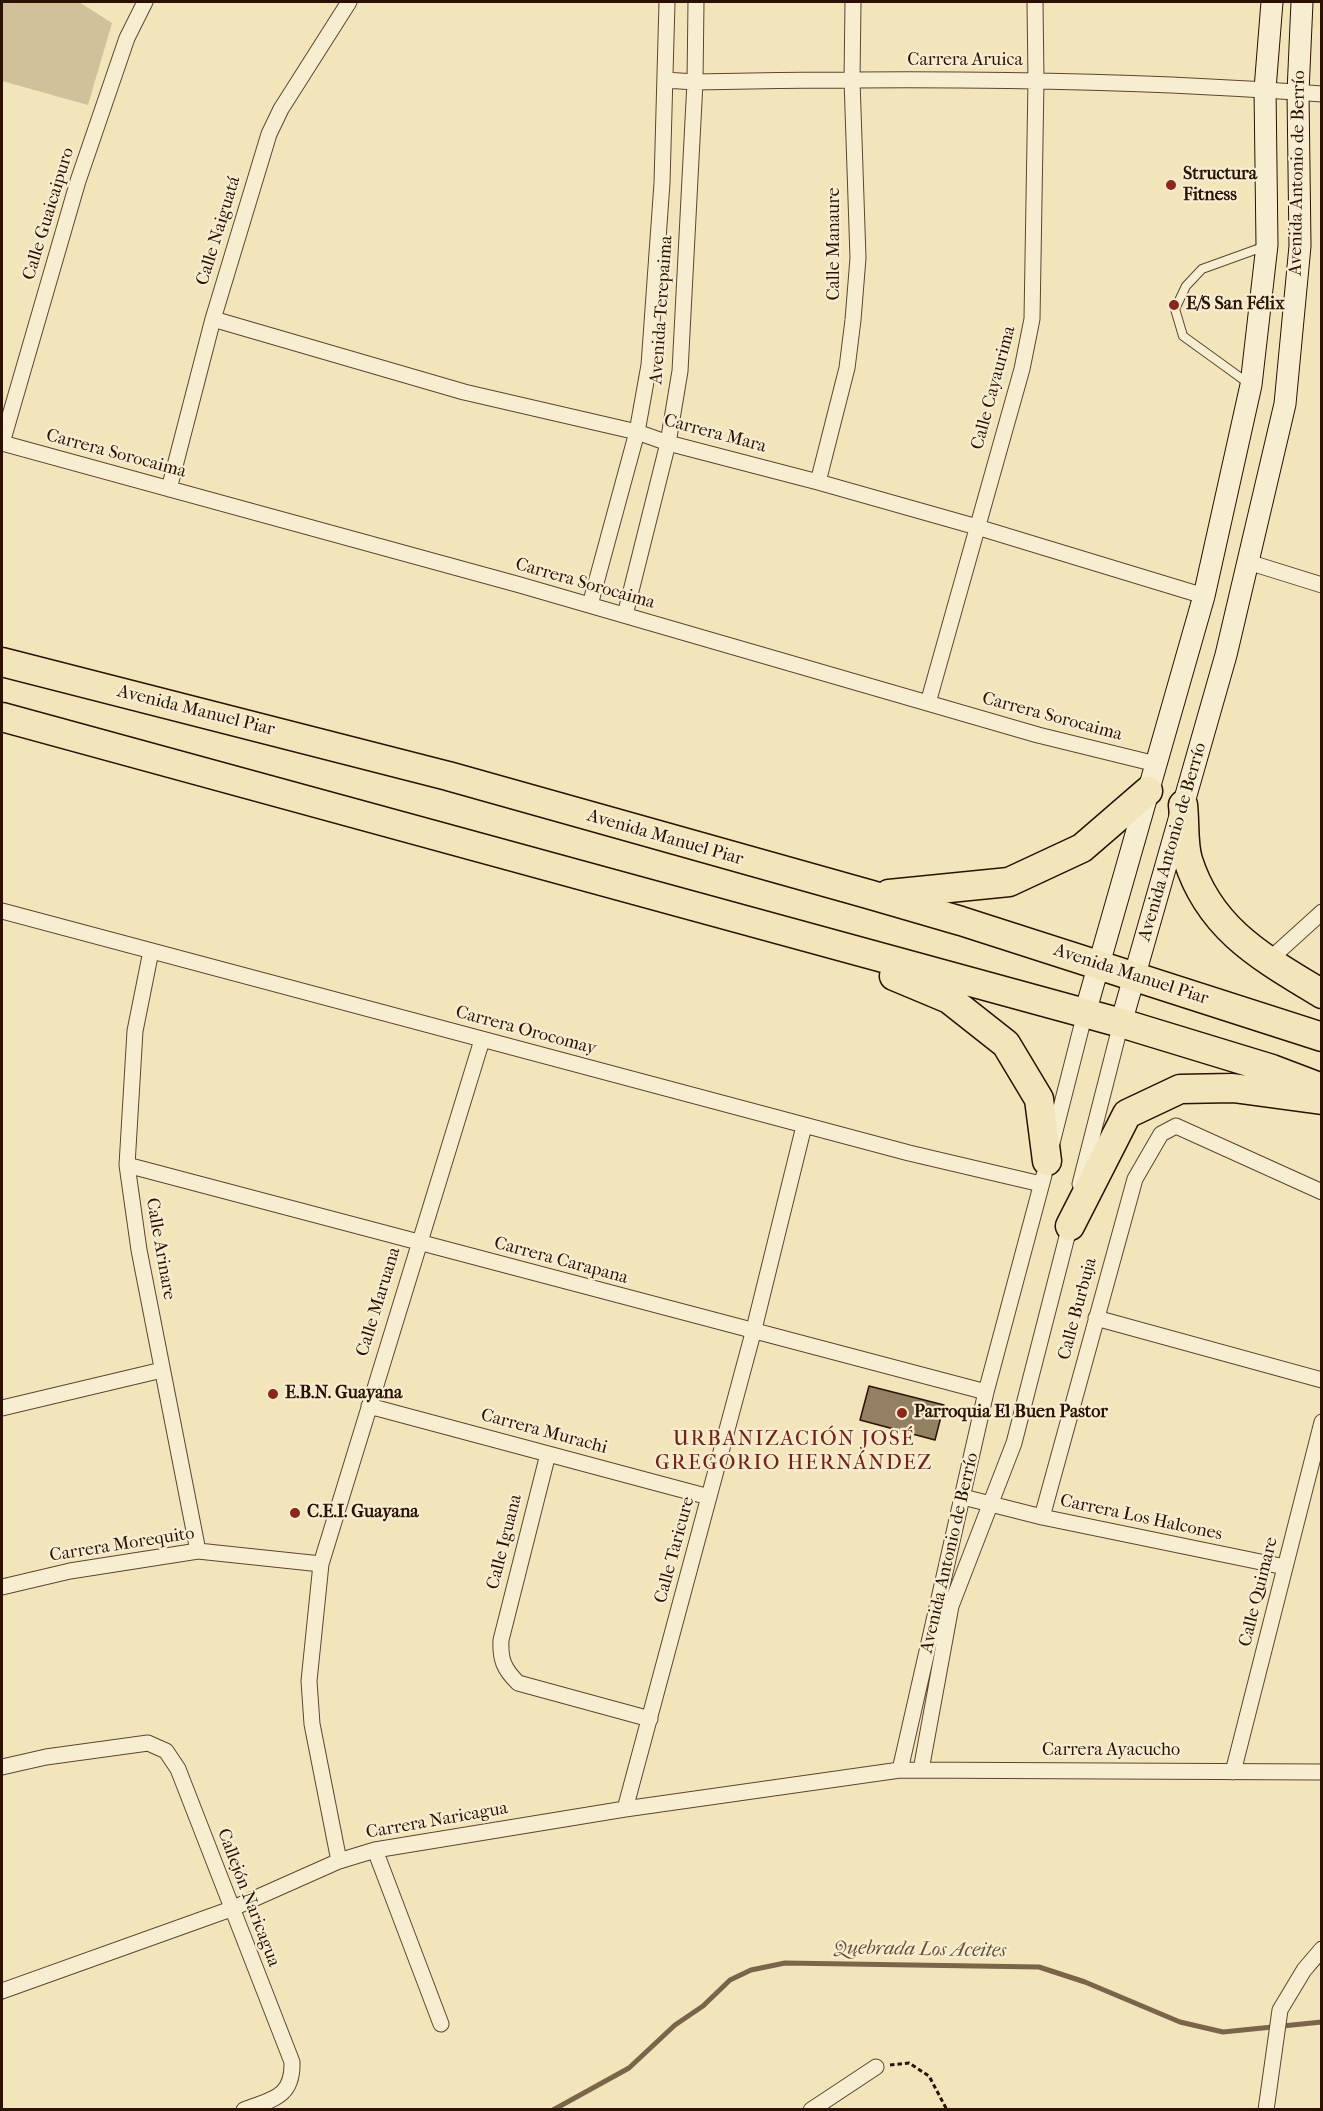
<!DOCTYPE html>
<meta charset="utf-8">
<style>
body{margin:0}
#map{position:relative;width:1323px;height:2111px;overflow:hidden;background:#f3e5ba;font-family:"IM FELL French Canon",serif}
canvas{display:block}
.frame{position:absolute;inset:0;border:3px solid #2c1000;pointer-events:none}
</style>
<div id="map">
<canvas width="1323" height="2111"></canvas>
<div class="frame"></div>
</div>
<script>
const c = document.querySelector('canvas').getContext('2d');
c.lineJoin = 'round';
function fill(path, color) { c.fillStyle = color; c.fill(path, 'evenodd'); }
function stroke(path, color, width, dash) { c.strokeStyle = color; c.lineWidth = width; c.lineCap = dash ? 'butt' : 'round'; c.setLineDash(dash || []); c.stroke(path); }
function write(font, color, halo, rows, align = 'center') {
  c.font = font + ' "IM FELL French Canon",serif'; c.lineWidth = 4.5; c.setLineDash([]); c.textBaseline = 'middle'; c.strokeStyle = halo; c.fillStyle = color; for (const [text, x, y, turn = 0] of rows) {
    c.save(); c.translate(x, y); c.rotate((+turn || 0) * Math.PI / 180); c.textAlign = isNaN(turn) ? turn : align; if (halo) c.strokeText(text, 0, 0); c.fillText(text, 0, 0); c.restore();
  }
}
fill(new Path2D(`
 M2 2H79L112 23 88 105 2 81Z`), '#d1c19a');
stroke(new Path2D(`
 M553 2110 629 2068 675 2025 703 2006 730 1980 751 1970 785 1963 1039 1967 1085 1982 1180 2022 1223 2032 1322 2022`), '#7b654a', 5);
const building = new Path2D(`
 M869 1386 944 1405 935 1440 860 1420Z`);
fill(building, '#937f61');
stroke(building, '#2c1000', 1.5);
const lane = new Path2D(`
 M1248 383 1183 336 1175 309 1186 286 1202 269 1263 247`);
const street = new Path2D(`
 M665 80 695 82C904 78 1113 78 1322 94
 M213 319 464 392 637 432 668 443 818 482 977 527 1204 596
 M2 443 520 585 1038 735 1156 764
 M2 443 78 181 127 38 145 2
 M818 482 847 368 853 320 858 258 852 80 853 2
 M169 489 213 319 269 134 281 109 349 2
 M1248 562 1322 585
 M590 605 637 432 649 365 662 183 667 2
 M625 615 668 443 680 371 695 82 696 2
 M928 703 1022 369 1032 319 1036 81 1035 2
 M2 911 909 1153 1041 1184
 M151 951 135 1031 127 1165 139 1250 198 1551
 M1269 960 1322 912
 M1052 1143 1085 1013
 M127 1165 986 1392
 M1080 1184 1121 1023
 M1096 1318 1322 1380
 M369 1406 709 1497
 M2 1408 162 1370
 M548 1454 501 1640C500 1660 504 1669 518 1683L650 1719
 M963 1497 1042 1517 1285 1567
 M1042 1517 1135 1179 1161 1134 1176 1126 1322 1192
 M2 1587 70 1571 198 1551 321 1564
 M2 1767 46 1757 148 1743 166 1751 178 1769 292 2062C293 2098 272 2099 244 2110
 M900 1770 986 1392 1044 1175
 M921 1770 951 1606 1014 1443 1071 1221
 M1233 1772 1322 1422
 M625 1809 753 1333 804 1126
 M375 1850 441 2024
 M339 1861 312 1724 309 1681 321 1564 482 1040
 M2 1991 231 1909 339 1861 375 1850 625 1809 900 1770 1322 1772
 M811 2110 876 2067
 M1266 2110 1280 2010 1304 1970 1322 1949`);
const secondary = new Path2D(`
 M1085 1013 1204 596 1251 385 1267 245 1265 89 1272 2
 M1121 1023 1226 655 1285 404 1300 246 1298 92 1302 2`);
const highway = new Path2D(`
 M2 662 448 776 868 894 961 921 1322 1037
 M2 717 1121 1023 1272 1069 1322 1088
 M1183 805C1185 822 1183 844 1188 860 1210 930 1263 958 1322 994
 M889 894 1009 882 1082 848 1148 791
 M894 976 949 999 1006 1044 1039 1099 1047 1161
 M1070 1226 1127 1114 1180 1089 1233 1088 1322 1100`);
stroke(lane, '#5e452e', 10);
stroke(street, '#5e452e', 17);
stroke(secondary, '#2c1000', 23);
stroke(highway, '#2c1000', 31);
stroke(new Path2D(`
 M890 2065 909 2063 929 2076 947 2110`), '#2c1000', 3, [4.5, 3]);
stroke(lane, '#f7eed2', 8);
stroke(street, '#f7eed2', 15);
stroke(secondary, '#f7eed2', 21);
stroke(highway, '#f3e5ba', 28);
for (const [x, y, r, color] of [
 [1171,185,6,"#8f2418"],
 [1174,305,6,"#8f2418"],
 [273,1394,6,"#8f2418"],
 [902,1413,6,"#8f2418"],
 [295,1513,6,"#8f2418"]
]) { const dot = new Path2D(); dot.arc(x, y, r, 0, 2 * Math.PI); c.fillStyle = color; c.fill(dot); stroke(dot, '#f7eed2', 2); }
write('18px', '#2c1000', '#f7eed2', [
 ["Carrera Aruica",965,61],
 ["Avenida Antonio de Berrío",1298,173,-89],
 ["Calle Guaicaipuro",49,214,-73],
 ["Calle Naiguatá",219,231,-73],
 ["Calle Manaure",835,244,-90],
 ["Avenida Terepaima",662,310,-86],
 ["Calle Cayaurima",994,388,-75],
 ["Carrera Mara",715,434,15],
 ["Carrera Sorocaima",116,454,15],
 ["Carrera Sorocaima",585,584,16],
 ["Avenida Manuel Piar",196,711,14],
 ["Carrera Sorocaima",1052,717,15],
 ["Avenida Manuel Piar",665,838,16],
 ["Avenida Antonio de Berrío",1173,842,-74],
 ["Avenida Manuel Piar",1131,975,18],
 ["Carrera Orocomay",526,1031,15],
 ["Calle Arinare",160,1249,80],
 ["Carrera Carapana",561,1261,15],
 ["Calle Maruana",379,1302,-73],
 ["Calle Burbuja",1078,1309,-75],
 ["Carrera Murachi",544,1432,15],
 ["Carrera Los Halcones",1141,1518,12],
 ["Calle Iguana",505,1542,-76],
 ["Carrera Morequito",122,1545,-9],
 ["Calle Taricure",675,1550,-75],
 ["Avenida Antonio de Berrío",950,1553,-77],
 ["Calle Quimare",1259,1592,-76],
 ["Carrera Ayacucho",1111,1751],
 ["Carrera Naricagua",437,1821,-10],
 ["Callejón Naricagua",248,1898,69]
]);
write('bold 18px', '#2c1000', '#f7eed2', [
 ["Structura",1183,175],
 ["Fitness",1183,196],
 ["E/S San Félix",1186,305],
 ["E.B.N. Guayana",285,1394],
 ["Parroquia El Buen Pastor",914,1413],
 ["C.E.I. Guayana",307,1513]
], 'left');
write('italic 20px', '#674f37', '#f7eed2', [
 ["Quebrada Los Aceites",920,1950,1]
]);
c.letterSpacing = '1.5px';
write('21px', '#7a1f14', '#f7eed2', [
 ["URBANIZACIÓN JOSÉ",794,1440],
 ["GREGORIO HERNÁNDEZ",794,1464]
]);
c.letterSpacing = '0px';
</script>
